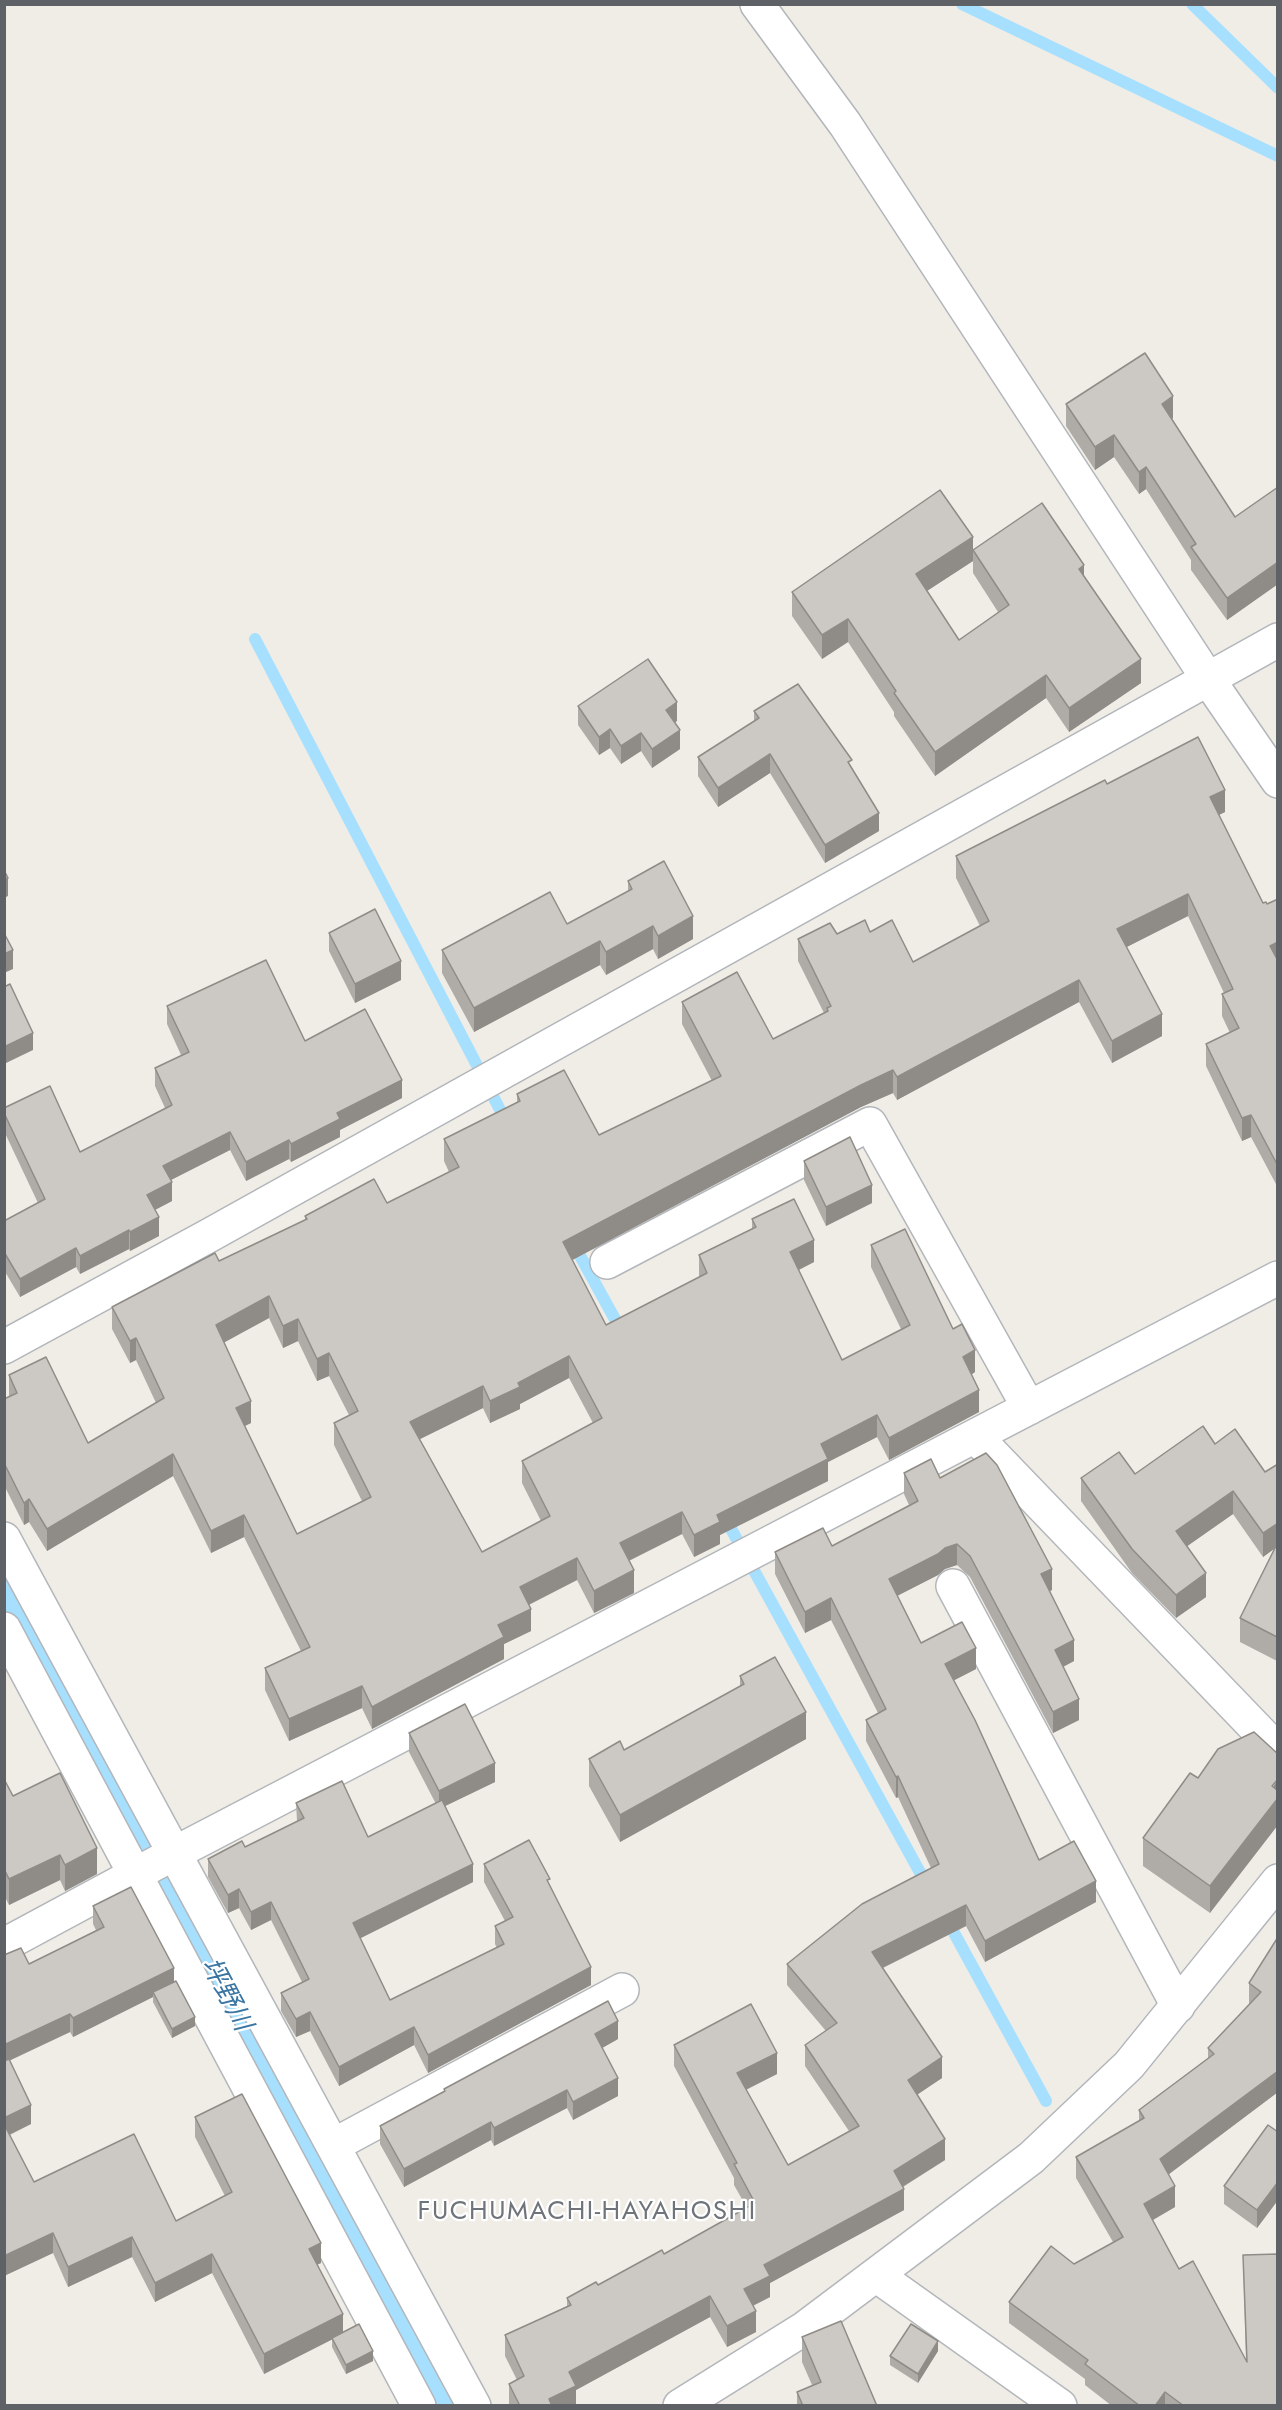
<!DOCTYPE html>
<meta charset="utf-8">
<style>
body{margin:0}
#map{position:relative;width:1282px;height:2410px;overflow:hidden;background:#f0ede6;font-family:Jost,sans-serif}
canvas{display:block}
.frame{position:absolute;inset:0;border:6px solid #5e6267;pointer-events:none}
</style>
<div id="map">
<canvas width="1282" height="2410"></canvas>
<div class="frame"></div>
</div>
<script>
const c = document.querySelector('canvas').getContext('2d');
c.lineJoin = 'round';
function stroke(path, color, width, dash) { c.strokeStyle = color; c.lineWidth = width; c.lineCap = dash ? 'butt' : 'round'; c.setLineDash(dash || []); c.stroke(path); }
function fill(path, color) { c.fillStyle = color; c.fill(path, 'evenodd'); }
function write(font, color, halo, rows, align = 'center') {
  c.font = font + ' Jost,"Noto Sans JP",sans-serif'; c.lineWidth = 4.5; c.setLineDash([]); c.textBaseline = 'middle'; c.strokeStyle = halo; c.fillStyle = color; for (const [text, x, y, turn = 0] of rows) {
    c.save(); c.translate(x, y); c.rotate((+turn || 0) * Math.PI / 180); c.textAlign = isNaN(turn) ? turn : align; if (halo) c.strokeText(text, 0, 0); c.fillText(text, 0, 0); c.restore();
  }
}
stroke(new Path2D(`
 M962 4 1278 156
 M1192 4 1278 88
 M255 639 508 1125
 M573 1243 622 1332
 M724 1516 928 1887
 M947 1920 1046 2101`), '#a7e0ff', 12);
stroke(new Path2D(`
 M4 1585 445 2406`), '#a7e0ff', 68);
const street = new Path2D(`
 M607 1262 870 1124 1029 1408
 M975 1436 1278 1751
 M4 1539 474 2406
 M953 1586 1178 2006
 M4 1629 419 2406
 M4 1945 175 1853 1278 1278
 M334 2145 622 1990
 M876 2275 1060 2406`);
const secondary = new Path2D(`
 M757 4 845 124 1208 679 1278 781
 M4 1347 210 1235 1278 640
 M680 2406 805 2328 1031 2158 1129 2065 1278 1881`);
stroke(street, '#b3b7bb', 36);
stroke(secondary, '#b2b6bb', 36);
stroke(street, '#fff', 33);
stroke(secondary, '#fff', 33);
fill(new Path2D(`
 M1066 404 1173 418 1172 420 1235 517 1278 487V584L1227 620 1191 570V560L1146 489 1139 494 1114 457 1095 470 1066 426Z
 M973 550 1084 577 1141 683 1069 732 1046 698 935 776 894 716V712L848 642 822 659 792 616V592ZM973 561V573L998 612 959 640 927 591Z
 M578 706 677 721 675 722 680 749 652 768 641 751 621 764 610 748 599 755 578 725Z
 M754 711 852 768 879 831 825 863 770 773 718 807 698 776V757L754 721Z
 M1107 784 1225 812 1219 815 1263 903 1267 904 1278 899V1188L1251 1137 1242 1141 1206 1066V1044L1230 1033 1222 1016V994L1224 993 1188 916 1126 947 1162 1036 1112 1063 1079 1002 897 1100 893 1093 861 1107 572 1260 606 1325 699 1277V1255L752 1229V1219L814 1262 799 1270 842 1360 901 1329 871 1267V1245L975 1372 971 1375 979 1412 889 1460 877 1437 828 1462V1481L720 1535V1544L694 1557 682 1534 629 1561 634 1593 594 1613 577 1580 529 1605 531 1631 504 1644V1659L372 1729 362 1708 289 1741 265 1690V1668L301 1651 244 1537 211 1553 173 1476 47 1551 29 1522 24 1525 4 1485V1399L9 1398V1375L88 1443 156 1403 136 1360 130 1363 112 1329V1307L219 1261 305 1220V1216L387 1203 449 1172 444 1161V1139L517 1102V1094L599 1135 712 1081 682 1024V1002L773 1039 824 1013 798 961V939L870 932 913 962 980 926 956 878V856ZM269 1318 283 1348 298 1341 317 1381 329 1376 349 1415 334 1423V1445L362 1501 297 1534 245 1426 251 1423 224 1342ZM569 1378 593 1423 522 1461V1483L541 1521 482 1552 420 1439 483 1408 490 1423 520 1409V1404Z
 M628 881 693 939 658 959 653 949 606 975 600 965 474 1032 442 973V950L567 924 628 891Z
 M329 933 401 980 355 1003 329 951Z
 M167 1006 305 1041 402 1098 340 1130V1137L291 1162 289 1159 246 1181 230 1150 171 1180 172 1201 155 1210 159 1236 130 1251 129 1249 80 1274 76 1267 20 1297 4 1270V1221L38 1203 4 1131V1108L80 1152 165 1108 155 1086V1068L181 1055 167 1024Z
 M804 1161 872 1203 826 1226 804 1180Z
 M1215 1444 1265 1472 1278 1464 1277 1661 1240 1642V1618L1274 1549 1263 1557 1233 1514 1187 1546 1206 1597 1176 1618 1132 1573 1081 1501V1478L1135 1474Z
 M904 1473 940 1478 1052 1590 1050 1591 1074 1661 1063 1667 1079 1720 1053 1733 970 1577 957 1565 945 1569 938 1575 897 1596 921 1643 976 1669 954 1680 1039 1860 1096 1902 985 1962 966 1926 883 1968 942 2078 917 2094 945 2160 903 2187 904 2210 770 2283V2297L753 2306 756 2332 727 2347 710 2317 576 2390V2406H509V2384L517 2380 505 2356V2335L567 2306V2298L598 2285 664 2254 747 2208 734 2185V2178L674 2066V2045L777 2074 746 2090 788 2165 849 2131 805 2066V2045L826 2031 787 1985V1964L931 1868 898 1797 896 1798 866 1741V1720L878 1713 831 1620 805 1633 775 1574V1552L832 1546 909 1505 904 1494Z
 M740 1676 806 1739 620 1842 589 1786V1759L624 1750 740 1686Z
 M409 1733 495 1782 445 1806 473 1882 360 1938 390 2000 497 1948 495 1944V1926L505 1921 484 1882V1864L550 1886 591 1985 428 2073 414 2045 339 2086 310 2031 296 2037 281 2011V1993L302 1982 271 1920 251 1930 239 1908 228 1913 208 1877V1859L245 1847 297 1821 296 1803 368 1837 436 1804 409 1752Z
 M1278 1754 1210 1913 1143 1866V1838L1198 1778Z
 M4 1779 13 1796 97 1874 65 1891 60 1880 9 1905 4 1895Z
 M93 1906 174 1982 195 2026 172 2038 153 2002V1997L73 2037 70 2032 9 2061 31 2124 10 2135 34 2182 176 2221 225 2196 195 2137V2117L321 2263 317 2265 343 2332 373 2361 346 2374 332 2347V2339L264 2374 212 2273 155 2302 132 2257 68 2287 53 2253 4 2276V2061H6L4 2058V1955L29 1964 96 1930 93 1924Z
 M1278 1937V2092L1168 2174 1175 2207 1153 2220 1179 2269 1246 2360 1243 2255 1278 2406H1112L1085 2385V2379L1009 2323V2302L1113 2242 1076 2178V2157L1139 2121V2110L1208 2058V2048L1249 2005V1983Z
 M618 2039 602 2048 618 2096 573 2120 567 2108 494 2146 491 2140 404 2187 380 2144V2126L444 2091V2089Z
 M1278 2132V2200L1257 2228 1224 2204V2186Z
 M802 2337 877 2406H797V2392L812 2385 802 2362Z
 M938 2351 918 2383 890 2365V2356Z`), '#afaca8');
fill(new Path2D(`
 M1173 396V418L1162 426V404Z
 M1114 435V457L1095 470V447Z
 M1146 467V489L1139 494V472Z
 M973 537V561L916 598V574Z
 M1278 562V584L1227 620V598Z
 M1084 565V589L1079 569Z
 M848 619V642L822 659V635Z
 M1141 659V683L1069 732V708Z
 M1046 675V698L935 776V752Z
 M677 702V721L666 728V710Z
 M610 729V748L599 755V737Z
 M680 730V749L652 768V749Z
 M641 733V751L621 764V746Z
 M770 754V773L718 807V788Z
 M1225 790V812L1210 819V797Z
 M879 813V831L825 863V845Z
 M8 878V896L4 898V879Z
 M1188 894V916L1117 952V929Z
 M693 916V939L658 959V936Z
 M653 926V949L606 975V952Z
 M600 941V965L474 1032V1008Z
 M1278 942V964L1270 946Z
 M13 950V969L4 973V954Z
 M401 961V980L355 1003V984Z
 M1079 980V1002L897 1100V1077Z
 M1162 1014V1036L1112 1063V1041Z
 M33 1033V1050L4 1064V1047Z
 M893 1070V1093L861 1107 563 1265V1242L861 1085Z
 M402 1080V1098L340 1130V1137L291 1162V1144L337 1113Z
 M1251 1115V1137L1242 1141V1118Z
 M230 1132V1150L163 1184V1166Z
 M289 1140V1159L246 1181V1162Z
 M172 1182V1201L147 1214V1195Z
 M872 1185V1203L826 1226V1207Z
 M159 1217V1236L130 1251V1232Z
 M129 1230V1249L80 1274V1256Z
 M814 1240V1262L790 1274V1252Z
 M76 1248V1267L20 1297V1279Z
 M269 1296V1318L216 1347V1325Z
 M298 1319V1341L283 1348V1326Z
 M136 1338V1360L130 1363V1341Z
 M975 1350V1372L963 1380V1357Z
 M329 1353V1376L317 1381V1359Z
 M569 1356V1378L520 1404V1409L490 1423V1401L518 1383Z
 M483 1386V1408L410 1444V1422Z
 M979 1390V1412L889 1460V1438Z
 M251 1401V1423L236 1430V1408Z
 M877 1415V1437L828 1462V1481L720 1535V1544L694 1557V1535L717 1515 821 1444Z
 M173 1454V1476L47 1551V1529Z
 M1233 1491V1514L1176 1554V1531Z
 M29 1499V1522L24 1525V1503Z
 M682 1512V1534L620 1565V1543Z
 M244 1515V1537L211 1553V1531Z
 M1278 1523V1546L1263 1557V1533Z
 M957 1544V1565L945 1569 938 1575 889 1600V1579L945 1548Z
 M577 1558V1580L520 1609V1587Z
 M1052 1569V1590L1041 1595V1574Z
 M634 1570V1593L594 1613V1591Z
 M1206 1573V1597L1176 1618V1595Z
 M831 1598V1620L805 1633V1612Z
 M531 1609V1631L504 1644V1659L372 1729V1707L498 1625Z
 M1278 1636V1660L1277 1661V1637Z
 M1074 1640V1661L1055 1671V1650Z
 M976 1648V1669L945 1685V1664Z
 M362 1686V1708L289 1741V1719Z
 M1079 1699V1720L1053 1733V1712Z
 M806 1712V1739L620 1842V1815Z
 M495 1763V1782L439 1809V1791Z
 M898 1776V1797L896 1798V1777Z
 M1278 1779V1825L1210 1913V1886Z
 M97 1848V1874L65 1891V1865Z
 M60 1855V1880L9 1905V1879Z
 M473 1864V1882L353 1942V1923Z
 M1096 1881V1902L985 1962V1941Z
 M239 1889V1908L228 1913V1895Z
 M271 1902V1920L251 1930V1912Z
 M966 1905V1926L872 1973V1952Z
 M591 1967V1985L428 2073V2055Z
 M174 1968V1987L153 1992V1997L73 2037V2018Z
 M310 2012V2031L296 2037V2019Z
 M70 2014V2032L6 2062V2044Z
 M195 2017V2026L172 2038V2029Z
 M618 2021V2039L595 2052V2034Z
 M414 2027V2045L339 2086V2067Z
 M777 2053V2074L737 2094V2073Z
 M942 2057V2078L908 2101V2080Z
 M1278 2071V2092L1160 2181V2159Z
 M618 2078V2096L573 2120V2102Z
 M567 2090V2108L494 2146V2128Z
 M31 2105V2124L4 2137V2118Z
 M491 2122V2140L404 2187V2169Z
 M945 2139V2160L894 2192V2171Z
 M1278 2182V2200L1257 2228V2210Z
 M1175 2186V2207L1144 2225V2204Z
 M904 2189V2210L770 2283V2297L744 2310V2289L764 2265Z
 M53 2233V2253L4 2276V2256Z
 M132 2237V2257L68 2287V2267Z
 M321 2243V2263L309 2268V2249Z
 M212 2254V2273L155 2302V2283Z
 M710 2296V2317L576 2390V2406H549V2399L569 2372Z
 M756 2311V2332L727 2347V2326Z
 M343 2314V2334L264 2374V2354Z
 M938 2341V2351L918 2383V2374Z
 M373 2351V2361L346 2374V2365Z
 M1165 2392V2406H1155Z`), '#8f8c88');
const building = new Path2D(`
 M1145 353 1173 396 1162 404 1235 517 1278 487V562L1227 598 1191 547 1196 544 1146 467 1139 472 1114 435 1095 447 1066 404Z
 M940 490 973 537 916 574 959 640 1009 605 973 550 1042 503 1084 565 1079 569 1141 659 1069 708 1046 675 935 752 894 693 896 691 848 619 822 635 792 592Z
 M648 659 677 702 666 710 680 730 652 749 641 733 621 746 610 729 599 737 578 706Z
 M798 684 852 760 848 762 879 813 825 845 770 754 718 788 698 757 759 718 754 711Z
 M1198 737 1225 790 1210 797 1263 903 1266 902 1267 904 1278 899V942L1270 946 1278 961V1166L1251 1115 1242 1118 1206 1044 1239 1028 1222 994 1233 989 1188 894 1117 929 1162 1014 1112 1041 1079 980 897 1077 893 1070 861 1085 563 1242 606 1325 707 1273 699 1255 756 1227 752 1219 794 1199 814 1240 790 1252 842 1360 910 1325 871 1245 905 1229 953 1329 962 1324 975 1350 963 1357 979 1390 889 1438 877 1415 821 1444 828 1459 717 1515 720 1522 694 1535 682 1512 620 1543 634 1570 594 1591 577 1558 520 1587 531 1609 498 1625 504 1637 372 1707 362 1686 289 1719 265 1668 310 1647 244 1515 211 1531 173 1454 47 1529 29 1499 24 1503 4 1463V1399L17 1393 9 1375 46 1357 88 1443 164 1398 136 1338 130 1341 112 1307 215 1253 219 1261 307 1219 305 1216 374 1179 387 1203 459 1167 444 1139 520 1101 517 1094 564 1070 599 1135 721 1076 682 1002 737 972 773 1039 828 1011 827 1008 831 1006 798 939 830 923 837 934 865 920 870 932 892 920 913 962 989 921 956 856 1105 780 1107 784ZM269 1296 283 1326 298 1319 317 1359 329 1353 358 1411 334 1423 371 1497 297 1534 236 1408 251 1401 216 1325ZM569 1356 602 1418 522 1461 550 1516 482 1552 410 1422 483 1386 490 1401 520 1387 518 1383Z
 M664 861 693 916 658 936 653 926 606 952 600 941 474 1008 442 950 550 892 567 924 632 889 628 881Z
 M4 870 8 878 4 879Z
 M375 909 401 961 355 984 329 933Z
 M4 933 13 950 4 954Z
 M266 960 305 1041 365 1009 402 1080 337 1113 340 1119 291 1144 289 1140 246 1162 230 1132 163 1166 172 1182 147 1195 159 1217 130 1232 129 1230 80 1256 76 1248 20 1279 4 1252V1221L45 1199 4 1113V1108L50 1086 80 1152 172 1105 155 1068 189 1052 167 1006Z
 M10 984 33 1033 4 1047V987Z
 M850 1137 872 1185 826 1207 804 1161Z
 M1203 1426 1215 1444 1235 1429 1265 1472 1278 1464V1523L1263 1533 1233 1491 1176 1531 1206 1573 1176 1595 1132 1549 1081 1478 1119 1452 1135 1474Z
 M986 1453 997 1465 1052 1569 1041 1574 1074 1640 1055 1650 1079 1699 1053 1712 970 1556 957 1544 945 1548 938 1554 889 1579 921 1643 962 1622 976 1648 945 1664 975 1720 1039 1860 1074 1841 1096 1881 985 1941 966 1905 872 1952 942 2057 908 2080 945 2139 894 2171 904 2189 764 2265 770 2276 744 2289 756 2311 727 2326 710 2296 569 2372 576 2386 549 2399 552 2406H520L509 2384 524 2376 505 2335 571 2305 567 2298 596 2282 598 2285 662 2250 664 2254 755 2203 734 2164 737 2163 674 2045 751 2004 777 2053 737 2073 788 2165 859 2126 805 2045 837 2023 787 1964 862 1904 939 1864 898 1776 896 1777 866 1720 886 1709 831 1598 805 1612 775 1552 823 1528 832 1546 918 1501 904 1473 931 1459 940 1478Z
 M1278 1542V1636L1277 1637 1240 1618Z
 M775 1657 806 1712 620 1815 589 1759 620 1741 624 1750 744 1684 740 1676Z
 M465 1704 495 1763 439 1791 409 1733Z
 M1254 1732 1278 1754V1779L1272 1786 1278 1791V1798L1210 1886 1143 1838 1190 1773 1198 1778 1218 1749Z
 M60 1773 97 1848 65 1865 60 1855 9 1879 4 1869V1779L13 1796Z
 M342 1781 368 1837 442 1800 473 1864 353 1923 390 2000 504 1944 495 1926 513 1917 484 1864 529 1840 550 1879 547 1880 591 1967 428 2055 414 2027 339 2067 310 2012 296 2019 281 1993 309 1979 271 1902 251 1912 239 1889 228 1895 208 1859 242 1841 245 1847 304 1818 296 1803Z
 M131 1887 174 1968 73 2018 70 2014 6 2044 4 2040V1955L21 1948 29 1964 104 1927 93 1906Z
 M1278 1937V2071L1160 2159 1175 2186 1144 2204 1179 2269 1193 2261 1247 2362 1243 2255 1278 2254V2406H1184L1165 2392 1155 2406H1140L1085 2364 1088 2360 1009 2302 1051 2246 1074 2264 1123 2237 1076 2157 1144 2118 1139 2110 1214 2054 1208 2048 1261 1992 1249 1983Z
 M176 1981 195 2017 172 2029 153 1992Z
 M608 2001 618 2021 595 2034 618 2078 573 2102 567 2090 494 2128 491 2122 404 2169 380 2126 445 2091 444 2089Z
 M9 2059 31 2105 4 2118V2061Z
 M242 2094 321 2243 309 2249 343 2314 264 2354 212 2254 155 2283 132 2237 68 2267 53 2233 4 2256V2124L34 2182 134 2134 176 2221 232 2192 195 2117Z
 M1268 2125 1278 2132V2182L1257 2210 1224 2186Z
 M841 2321 877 2406H803L797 2392 821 2382 802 2337Z
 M359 2324 373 2351 346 2365 332 2338Z
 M911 2324 938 2341 918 2374 890 2356Z`);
fill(building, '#ccc8c3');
stroke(building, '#8f8c88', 1.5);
write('italic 26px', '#3b76a3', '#fff', [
 ["坪野川",225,1995,62]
]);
c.letterSpacing = '1.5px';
write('26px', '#6e7479', '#fff', [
 ["FUCHUMACHI-HAYAHOSHI",587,2213]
]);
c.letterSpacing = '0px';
</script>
